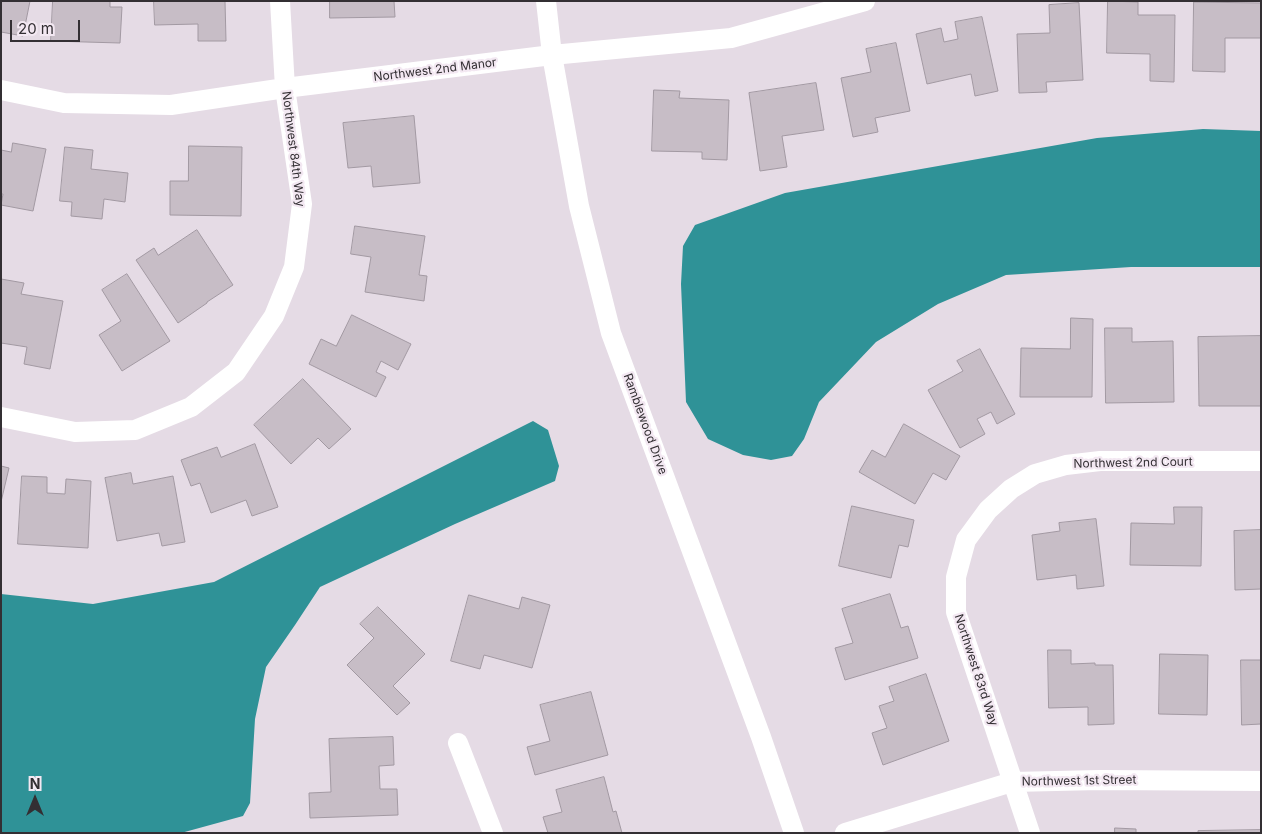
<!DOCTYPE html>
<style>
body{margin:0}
#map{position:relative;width:1262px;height:834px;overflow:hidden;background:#e5dbe5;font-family:Inter,sans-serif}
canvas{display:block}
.frame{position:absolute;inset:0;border:2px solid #332f33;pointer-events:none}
.north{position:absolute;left:10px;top:774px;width:50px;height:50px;-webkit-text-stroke:4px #f3e8f2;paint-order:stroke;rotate:0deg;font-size:14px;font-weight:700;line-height:20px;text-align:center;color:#332f33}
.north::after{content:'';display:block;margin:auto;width:18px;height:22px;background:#332f33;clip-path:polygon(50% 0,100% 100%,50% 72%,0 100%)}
.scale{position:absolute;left:10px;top:20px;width:70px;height:22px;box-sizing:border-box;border:2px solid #332f33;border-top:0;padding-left:6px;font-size:15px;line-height:18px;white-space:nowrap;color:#332f33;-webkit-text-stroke:4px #f3e8f2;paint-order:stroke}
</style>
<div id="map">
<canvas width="1262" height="834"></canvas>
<div class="frame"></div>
<div class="north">N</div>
<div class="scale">20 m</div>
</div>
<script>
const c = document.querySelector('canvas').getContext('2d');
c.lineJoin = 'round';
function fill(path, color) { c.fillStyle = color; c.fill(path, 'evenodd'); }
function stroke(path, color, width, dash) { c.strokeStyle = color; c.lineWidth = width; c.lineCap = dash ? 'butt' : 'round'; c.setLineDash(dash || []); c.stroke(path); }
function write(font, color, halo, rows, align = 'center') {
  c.font = font + ' Inter,sans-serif'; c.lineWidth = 4.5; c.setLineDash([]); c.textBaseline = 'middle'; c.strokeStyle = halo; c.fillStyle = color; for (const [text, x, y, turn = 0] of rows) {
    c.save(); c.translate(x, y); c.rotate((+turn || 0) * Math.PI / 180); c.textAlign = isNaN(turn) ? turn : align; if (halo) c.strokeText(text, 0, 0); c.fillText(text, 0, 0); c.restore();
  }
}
fill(new Path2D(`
 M1203 129 1261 131V267H1131L1006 275 938 304 876 342 819 402 804 439 792 456 771 460 743 455 708 439 686 402 681 284 683 246 695 225 785 193 1097 138Z
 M533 421 548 430 559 466 555 481 455 524 320 587 295 625 266 667 255 719 250 803 243 816 181 833H1V594L93 604 214 582Z`), '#2f9297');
const building = new Path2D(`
 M1 1H30L23 36 1 32Z
 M53 1H110V7H122L120 43 51 41Z
 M154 1H225L226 41H198V24L155 25Z
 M330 1H394L395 17 330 18Z
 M1108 1 1138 2V15H1175L1174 82 1150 81V54L1107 53Z
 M1194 2 1261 3V38H1225V72L1193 71Z
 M1079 3 1083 80 1046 82 1047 92 1019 93 1017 34 1050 33 1049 5Z
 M982 17 998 91 975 96 971 74 927 84 916 34 941 28 944 42 958 39 955 22Z
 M896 43 910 111 875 118 878 132 853 137 841 78 871 72 866 49Z
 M816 83 824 130 782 136 787 167 760 171 749 93Z
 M654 90 680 91 679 98 729 100 727 160 702 159V152L652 151Z
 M414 116 420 183 373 187 371 166 348 168 343 123Z
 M13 143 46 149 33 211 1 205 3 194H1V150L11 152Z
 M189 146 242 147 241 216 170 215V181H188Z
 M65 147 93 150 91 169 128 173 125 202 104 199 102 219 71 216 72 202 60 201Z
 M355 226 425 236 419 275 427 276 424 301 365 292 371 257 351 254Z
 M197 230 233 285 207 302V303L178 323 136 260 154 248 158 255Z
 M127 274 170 341 122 371 99 335 121 321 102 290Z
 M1 279 24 283 21 294 63 301 50 369 24 364 27 347 1 343Z
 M352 315 411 344 398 370 381 361 376 372 386 377 376 397 309 364 321 339 336 346Z
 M1071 318 1093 319 1092 397H1020L1021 348 1070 349Z
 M1105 328H1132V342L1173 341 1174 402 1106 403Z
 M1261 336V406H1199L1198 337Z
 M980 349 1015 414 997 424 991 412 977 419 985 434 960 448 928 390 963 371 957 361Z
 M303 379 351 429 329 449 318 438 291 464 254 425Z
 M904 424 960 456 946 480 933 473 915 504 859 472 872 450 885 457Z
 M255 444 278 507 252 516 246 500 211 513 200 483 191 486 181 460 217 447 221 457Z
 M1 466 9 468 1 502Z
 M131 473 133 484 173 476 185 542 162 546 159 533 117 541 105 478Z
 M22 476 47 477V493L65 494 66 479 91 481 88 548 18 544Z
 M852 506 914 520 908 547 899 545 891 578 839 566Z
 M1174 507H1202L1201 566 1130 565 1131 523 1174 524Z
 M1096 519 1104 586 1077 589 1076 575 1037 580 1032 535 1060 531 1059 523Z
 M1261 530V589L1235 590 1234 531Z
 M890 594 901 628 908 626 918 658 845 680 835 648 853 643 842 609Z
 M469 595 519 609 522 597 550 605 532 668 484 655 480 669 451 661Z
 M378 607 425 654 393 686 410 703 397 715 347 665 374 638 360 624Z
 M1048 650H1071V664L1095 663V665H1113L1114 724 1088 725V707L1049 708Z
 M1160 654 1208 655 1207 715 1159 714Z
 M1241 660H1261V724L1242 725Z
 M926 674 949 741 883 765 872 733 887 728 879 706 894 701 889 687Z
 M591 692 608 755 535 775 527 747 550 741 540 705Z
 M393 737 394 765 379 766 380 789H397L398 815 310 818 309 793 331 792 329 739Z
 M604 777 613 812 616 811 622 833H548L543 817 562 812 556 790Z
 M1115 828 1136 829V833H1115Z
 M1261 830V833H1198V831Z`);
fill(building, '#c7bdc6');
stroke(building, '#a299a2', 1);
stroke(new Path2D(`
 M546 1 552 55 579 206 611 333 761 737 794 833
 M1 90 64 103 171 105 285 88 552 55 731 38 865 1
 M1 417 75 432 135 430 191 407 236 372 274 316 294 267 302 204 285 88 280 1
 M458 743 493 833
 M845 833 1012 782 1100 780 1261 781
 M1030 833 956 612V577L966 540 988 510 1011 489 1035 474 1066 465 1100 461H1261`), '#fff', 20);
write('12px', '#332f33', '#f3e8f2', [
 ["Northwest 2nd Manor",435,70,-7],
 ["Northwest 84th Way",293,149,83],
 ["Ramblewood Drive",645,424,70],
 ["Northwest 2nd Court",1133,463,-1],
 ["Northwest 83rd Way",976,670,72],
 ["Northwest 1st Street",1079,781,-1]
]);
</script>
